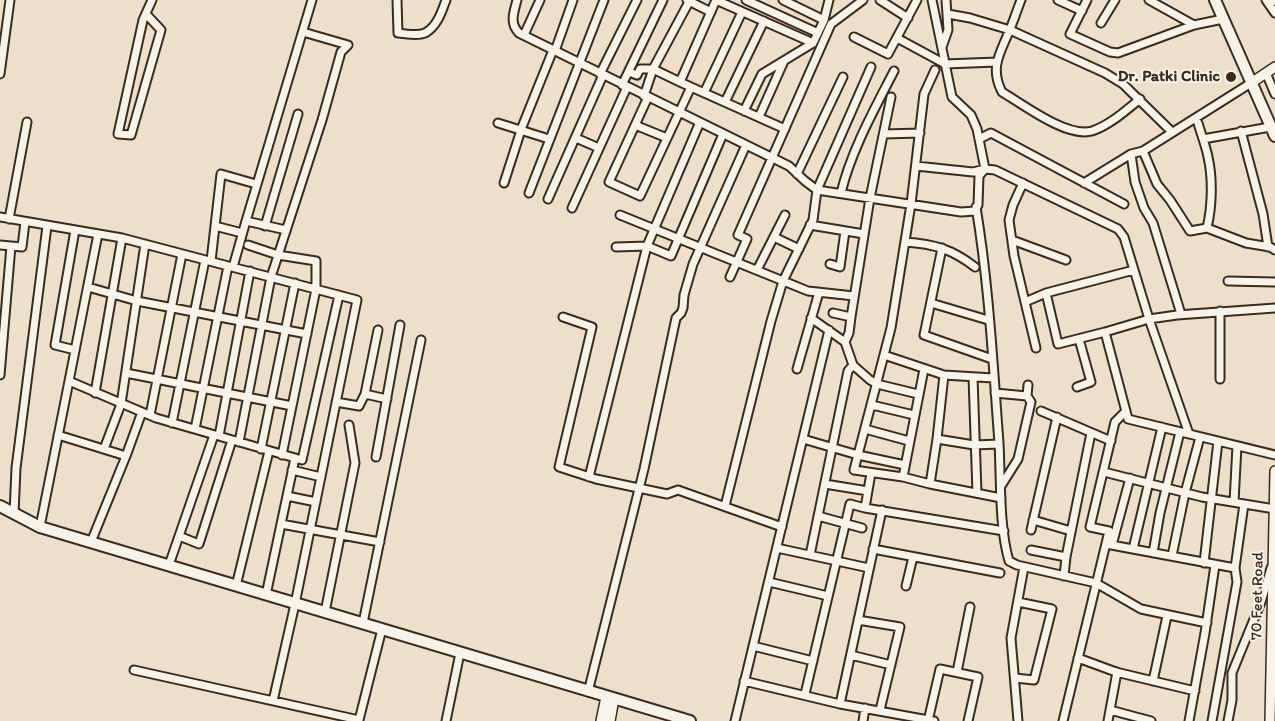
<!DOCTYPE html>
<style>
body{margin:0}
canvas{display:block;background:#ece0cb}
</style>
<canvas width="1275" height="721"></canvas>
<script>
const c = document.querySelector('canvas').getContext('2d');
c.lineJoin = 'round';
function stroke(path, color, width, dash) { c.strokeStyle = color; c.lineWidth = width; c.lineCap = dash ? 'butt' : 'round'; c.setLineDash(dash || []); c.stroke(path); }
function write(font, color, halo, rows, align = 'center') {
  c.font = font + ' Itim,sans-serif'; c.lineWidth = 4; c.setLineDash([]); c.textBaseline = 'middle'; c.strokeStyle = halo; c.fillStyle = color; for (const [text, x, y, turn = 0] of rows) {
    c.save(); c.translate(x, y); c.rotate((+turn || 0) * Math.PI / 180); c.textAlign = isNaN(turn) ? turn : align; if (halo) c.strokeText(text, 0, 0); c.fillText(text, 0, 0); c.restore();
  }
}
const minor = new Path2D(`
 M397 0 398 33C405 34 418 36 425 33 437 27 442 11 446 0
 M517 0C514 12 509 23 519 33L789 166 805 181 817 190 961 212 975 211 978 205 979 176 985 169 995 170 1118 229 1124 237 1149 319 1189 434
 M687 0 711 12
 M716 0 813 43
 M746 0 818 33
 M783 0 824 20
 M880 0 908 18
 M1021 0C1017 10 1014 20 1010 29 1001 52 989 67 1002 92 1024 105 1067 138 1092 131 1110 125 1125 111 1140 99
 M1058 0 1082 11
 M1087 0 1070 34 1110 52 1118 53 1194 25 1223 19
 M1149 0 1194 25
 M1266 0 1275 13
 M1269 4 1275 0
 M146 14 161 30 131 135 118 134 143 20 152 0
 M948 14 970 18 1010 30 1105 73 1123 84 1172 132
 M1101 23 1115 0
 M524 35 540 0
 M854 37 888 54 917 0
 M897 38 945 64 997 62
 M942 47 948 30 946 0
 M555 51 573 0
 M935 70 924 94 911 204 891 328 854 470 903 477 930 484 1001 498
 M629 72 637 75 640 69H653L680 82
 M1266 73 1275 94
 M0 74 10 0
 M600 74 637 0
 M1251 83 1143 151 1157 184 1170 200 1190 231 1207 228 1246 243 1270 247 1275 250
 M622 85 663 0
 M691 87 785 129
 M704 93 742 12
 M644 96 653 69 690 0
 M648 97 609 182 640 196 691 87 680 82 716 0
 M725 102 764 21
 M744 111 762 74 813 43 824 20 829 0
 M759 117 784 61
 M498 123 549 139
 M1198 123C1201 134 1206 146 1208 157 1213 179 1212 207 1207 228
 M635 125 667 138
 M1241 131 1263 214 1268 247
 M884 134 920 133
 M576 138 599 148
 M979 139 991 133 1124 204
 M1203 139 1270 127
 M1143 151 1131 154 1135 182 1144 208 1153 223 1181 314
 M916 166 973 172 985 169 977 129 971 115 952 97 932 0
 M797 174 843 77
 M504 183 522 127 553 50
 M1023 183 1013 205 1009 220 1014 256 1036 348
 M1084 183 1131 154
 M529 193 604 0
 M841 193C851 151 874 110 894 71
 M548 199 603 75
 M976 207C989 285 993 365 999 443 1001 480 999 527 1009 561L1017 565 1096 583 1141 609 1207 623
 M572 208 627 87
 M620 215 808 291 854 296
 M0 217 122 238 357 300 295 604 273 701
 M9 219 27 122
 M246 221 312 0
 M810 225 864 234
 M215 226 242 233
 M265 226 298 114
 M75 230 55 345 75 350
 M774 237 799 249
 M1012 240 1066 260
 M905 242C934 244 952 249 975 267
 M0 245 22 247 25 222
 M248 245 278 255 316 261V289L282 455
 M616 247 647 246 671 256 723 134
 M942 248 924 335 992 359
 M211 261 221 174 256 184
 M830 264 840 267 845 231
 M233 267 246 221 286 230
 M757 270 785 215
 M730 277 747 239 738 235 831 24 863 0
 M1228 281 1275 282
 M88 287 137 301 307 334
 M1025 302 1046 293
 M931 303 988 320
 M1275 308 1177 315 1149 319 1105 332 1128 419 1275 455
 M833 313 851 317 870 198 891 97
 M563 317 592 327 559 467 596 479 667 494 678 490 782 527
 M811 318 845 342 853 365 870 380 877 384 918 394
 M1105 332 1058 344 1046 293 1134 270
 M845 342 849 333 851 317
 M884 355 944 375 993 378
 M797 369 819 292
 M126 373 292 406
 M0 375 11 246
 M944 375 937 439 974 445 999 444
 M973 377 977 493
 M1220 379V311
 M69 381 98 234
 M1077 387 1091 382 1079 339
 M95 393 122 238
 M995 393 1027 396 1028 385
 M365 394 387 399
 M336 402 359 406 365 394 378 330
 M872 405 914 415
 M1041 411 1111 441
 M150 415 182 254
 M172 423 205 260
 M195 429 228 266
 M865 429 909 441
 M58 435 126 456
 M219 436 250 271
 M803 439 858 455 905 465
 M239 442 271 277 322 120 341 52 348 45 303 32
 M104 449 121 404 145 244
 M261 449 295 283
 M376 457 400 325
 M292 470 321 477
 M1104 472 1202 497 1275 509
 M871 473 865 508 1004 531
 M589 477 647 246 700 122
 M903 477 924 369
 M825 484 868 491
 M930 484 937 439
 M1001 486 1018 459 1031 402 1027 396
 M287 496 316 502
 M1234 502 1237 446
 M725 506 771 321 783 281 813 220 817 190 871 67
 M14 514 16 468 47 226
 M818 516 862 528
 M1033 520 1071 531
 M281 524 380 542
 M40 527 69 381 156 418 302 460 339 295
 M1031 530 1057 417
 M179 536 199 544 232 440
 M91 542 126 456 142 412
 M1106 544 1235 568 1244 504
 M1112 545 1130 478
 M777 548 869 568
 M873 549 1000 573
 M1133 549 1162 427
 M1031 550 1066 557 1091 433
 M1153 553 1160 513 1180 432
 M810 555 848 371 853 365
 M1172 556 1185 493 1200 437
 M1204 563 1218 441
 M169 565 214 435
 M1064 576 1066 557
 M769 582 828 596
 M236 586 269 451
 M906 586 913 557
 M266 595 295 458
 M325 612 355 463 349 425
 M858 620 900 627 880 710
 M363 623 421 340
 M753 646 813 661
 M851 655 891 665
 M1078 658 1116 672 1195 691
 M134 670 359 720 382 629
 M957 672 970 607
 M1015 678 1034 680 1052 609 1018 602
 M744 681 840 704 934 721
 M1153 681 1167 616
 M588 692 644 469 676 318 681 313 683 308 684 295 693 264 746 145
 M805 694 850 504 865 508
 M840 704 882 510
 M1110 710 1151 721
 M446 721 460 653
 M735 721 829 330
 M863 721 865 708
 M928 721 940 669 978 677 968 721
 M1018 721 1011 638 1024 567
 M1063 721 1109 531 1090 527 1115 422 1126 411
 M1108 721 1117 672
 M1189 721 1205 633 1215 565
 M1212 721 1237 582 1235 568
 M1228 721 1232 700V673L1261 602 1271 568`);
const tertiary = new Path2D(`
 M1251 83 1275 67
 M601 721 606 697
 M610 721 614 699
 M1270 721 1275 471`);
const secondary = new Path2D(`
 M1215 0 1275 136
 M0 506 40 527 690 721`);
stroke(minor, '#3b2a1e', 11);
stroke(tertiary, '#3b2a1e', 12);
stroke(secondary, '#3b2a1e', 14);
stroke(minor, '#f7f3e8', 7);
stroke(tertiary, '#f7f3e8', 9);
stroke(secondary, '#f7f3e8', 10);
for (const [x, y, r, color] of [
 [1231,77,6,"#3b2a1e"]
]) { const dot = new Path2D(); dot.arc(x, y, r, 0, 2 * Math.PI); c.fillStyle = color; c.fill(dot); stroke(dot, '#f7f3e8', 2); }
write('bold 16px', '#3b2a1e', '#f7f3e8', [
 ["Dr. Patki Clinic",1220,77]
], 'right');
write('16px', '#3b2a1e', '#f7f3e8', [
 ["70 Feet Road",1258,596,-89]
]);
</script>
